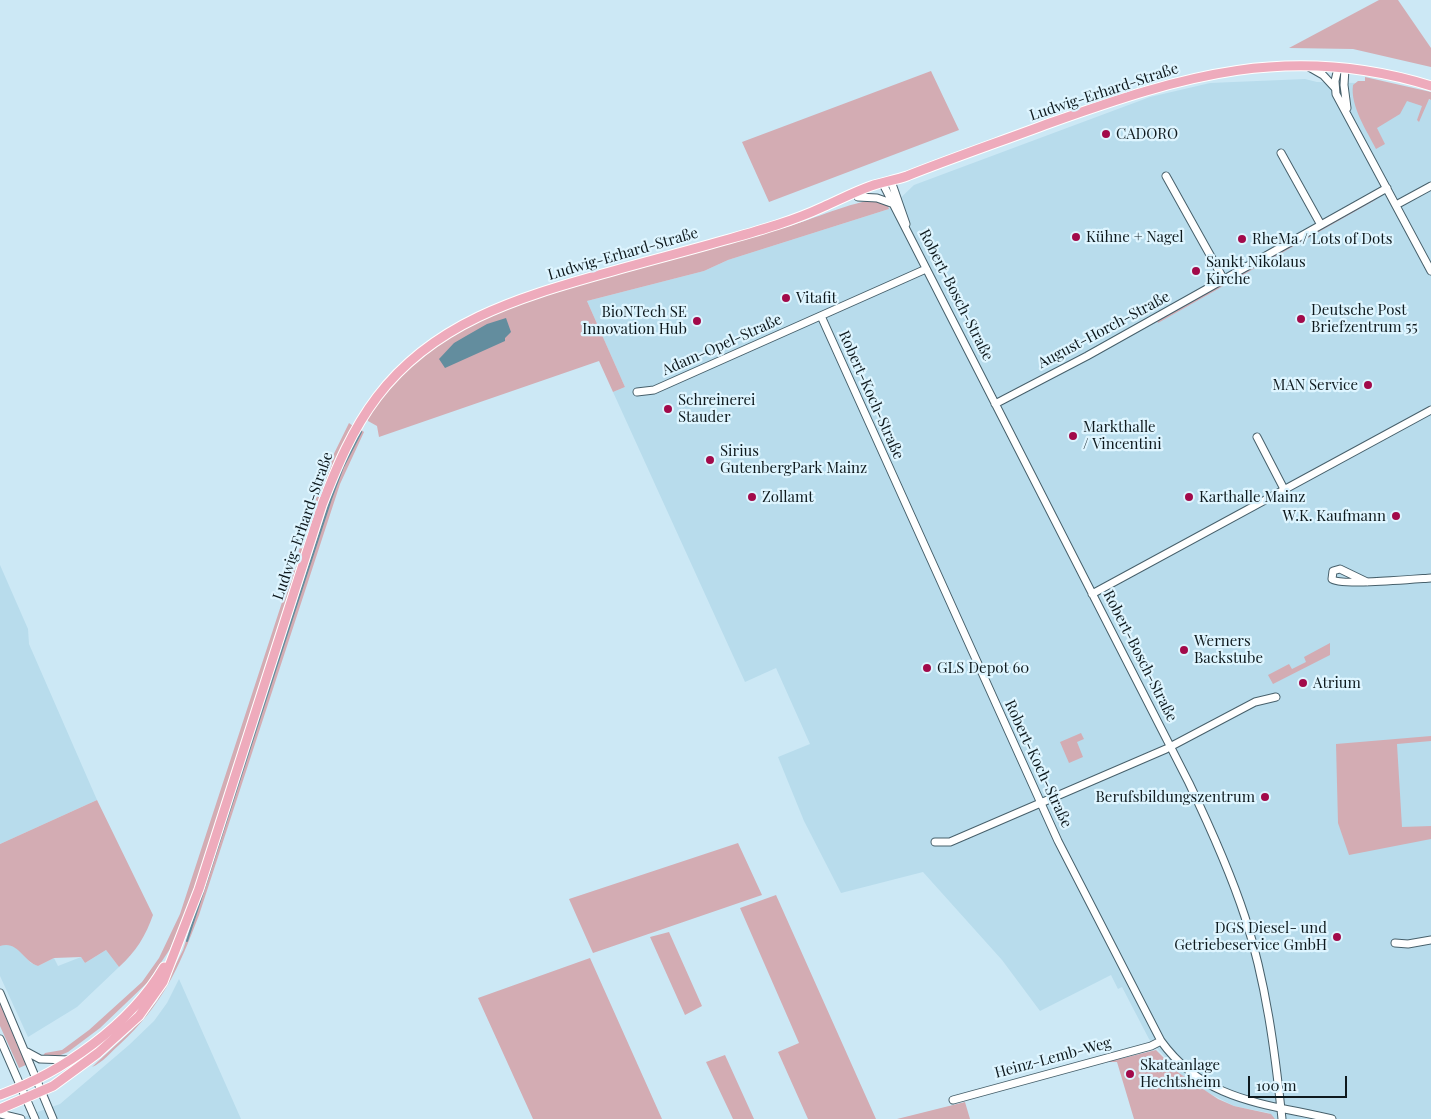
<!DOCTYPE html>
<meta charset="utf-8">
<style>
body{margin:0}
#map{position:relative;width:1431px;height:1119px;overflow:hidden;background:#cce8f5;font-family:"Playfair Display",serif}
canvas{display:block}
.scale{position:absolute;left:1248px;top:1076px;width:99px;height:22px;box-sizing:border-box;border:2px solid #0e191d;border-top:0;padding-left:6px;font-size:15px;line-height:18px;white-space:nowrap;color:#0e191d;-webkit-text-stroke:4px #def5ff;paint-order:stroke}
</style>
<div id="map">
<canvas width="1431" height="1119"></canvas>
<div class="scale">100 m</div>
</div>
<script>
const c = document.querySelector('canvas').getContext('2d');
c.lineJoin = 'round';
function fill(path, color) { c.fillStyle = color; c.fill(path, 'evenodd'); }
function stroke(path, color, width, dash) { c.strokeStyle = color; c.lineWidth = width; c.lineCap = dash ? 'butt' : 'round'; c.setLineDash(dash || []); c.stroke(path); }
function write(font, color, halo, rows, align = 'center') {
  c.font = font + ' "Playfair Display",serif'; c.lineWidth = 4.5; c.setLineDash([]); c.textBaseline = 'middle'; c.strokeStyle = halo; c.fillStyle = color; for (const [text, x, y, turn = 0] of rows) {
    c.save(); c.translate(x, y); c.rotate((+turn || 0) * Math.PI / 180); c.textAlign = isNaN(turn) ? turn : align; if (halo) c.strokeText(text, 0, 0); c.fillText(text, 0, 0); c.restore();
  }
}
fill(new Path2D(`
 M1305 79 1317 82 1357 83 1431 100V1119H1275L1269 1113 1234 1106 1203 1090 1179 1073 1149 1039 1122 987 1118 989 1111 975 1040 1011 1002 960 923 872 841 893 804 821 778 757 810 744 776 668 745 682 613 392 625 387 587 301 704 271 728 260 889 209 914 185 1150 97 1210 83Z
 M0 565 28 629 29 644 97 800 0 844Z
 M6 944 15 946 31 963 38 966 54 958 58 966 81 957 85 963 106 950 119 967 77 1007 28 1037 0 976V946Z
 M179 979 241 1119H18L60 1104 129 1045 154 1021 167 1003Z`), '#b8dcec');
fill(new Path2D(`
 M1379 0H1398L1431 48V67L1353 49 1289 48Z
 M931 71 959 130 769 202 742 142Z
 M1365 77 1431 92V100L1429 99 1419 122 1417 120 1422 106 1407 101 1400 114 1377 128 1385 144 1376 149C1367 131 1350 106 1353 85L1358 81H1365Z
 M1377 199 1158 323 1157 321 1372 201Z
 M876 200 888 206 889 209 728 260 704 271 587 301 625 387 613 392 599 361 379 437 377 426 368 421 367 418C392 383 422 352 459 330 503 303 558 290 608 276 667 260 727 243 786 227 811 220 853 201 876 200Z
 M349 423 353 426 329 476 192 896 170 949 148 982 100 1028 68 1052 56 1057H42L45 1053 62 1050 89 1030 142 982 159 958 180 914 324 474Z
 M360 429 364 432 340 484 199 915C178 970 163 1004 119 1045 111 1052 102 1063 92 1067L132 1030 157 1001 183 950 335 481Z
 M1330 643V655L1273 684 1268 675 1289 664 1292 669 1306 662 1304 657Z
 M1081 733 1084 739 1077 742 1083 757 1069 763 1060 742Z
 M1431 736V741L1397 744 1402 827 1431 826V839L1349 855 1338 823 1336 744Z
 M97 800 153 915C146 935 136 952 119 967L106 950 85 963 81 957 54 958 38 966C23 961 18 940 0 946V844Z
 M738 843 762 895 593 953 569 899Z
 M776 895 876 1119H808L778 1052 799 1043 740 908Z
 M669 932 702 1006 685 1015 650 937Z
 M590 958 662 1119H533L478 998Z
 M0 1001 28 1064 19 1068 0 1026Z
 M1156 1050 1179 1073 1218 1099 1234 1106 1271 1114 1275 1119H1134L1117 1062H1107Z
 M725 1055 754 1119H733L706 1062Z
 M965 1102 970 1119H897Z`), '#d3acb3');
fill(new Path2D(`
 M506 318 511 332 505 338V341L445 368 439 359 454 343 466 336 487 324Z`), '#638d9e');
stroke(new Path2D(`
 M187 941 331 499 343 467 361 432`), '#638d9e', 2);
const minor = new Path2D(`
 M1309 67 1323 75 1335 88
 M1338 68 1335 81 1336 94 1431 271
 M1345 68 1344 85 1347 108
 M1281 153 1321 225
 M1166 176 1224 280
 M891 181 906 224
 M883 184 1189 783C1210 827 1230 871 1245 917 1266 982 1275 1051 1282 1119
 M858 197 877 198 891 203
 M1396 205 1431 186
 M821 316 1058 841 1161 1041C1205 1102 1265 1103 1332 1119
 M637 392 654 390 926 269
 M995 404 1087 356 1387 188
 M1257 437 1285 491
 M1367 582 1340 569 1333 571 1332 579C1338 586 1416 579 1431 578
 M1092 594 1431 410
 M935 842H950L1166 749 1255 702 1276 697
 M1395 943 1408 944 1431 940
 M0 993 53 1119
 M0 1039 35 1119
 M27 1052 40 1059 69 1060
 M953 1100 1151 1046 1161 1041
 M0 1114 21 1119`);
const major = new Path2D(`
 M0 1095C63 1072 130 1025 164 967
 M0 1109 53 1086 98 1053 139 1016 163 982 199 889 322 505C337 466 352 430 377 397 433 323 517 298 602 274 644 262 687 251 729 239 761 230 793 221 823 207 839 200 854 192 871 186 883 182 896 180 907 176 955 157 1002 141 1050 123 1182 76 1291 42 1431 86`);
stroke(minor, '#47606b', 9);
stroke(major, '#fff', 11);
stroke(minor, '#fff', 7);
stroke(major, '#eeabbc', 9);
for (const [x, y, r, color] of [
 [1106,134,5,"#a20a4a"],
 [1076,237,5,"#a20a4a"],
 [1242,239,5,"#a20a4a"],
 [1196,271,5,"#a20a4a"],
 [786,298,5,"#a20a4a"],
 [1301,319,5,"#a20a4a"],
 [697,321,5,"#a20a4a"],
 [1368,385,5,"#a20a4a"],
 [668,409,5,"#a20a4a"],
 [1073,436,5,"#a20a4a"],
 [710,460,5,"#a20a4a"],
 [752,497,5,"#a20a4a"],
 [1189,497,5,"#a20a4a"],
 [1396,516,5,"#a20a4a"],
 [1184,650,5,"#a20a4a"],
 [927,668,5,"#a20a4a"],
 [1303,683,5,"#a20a4a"],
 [1265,797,5,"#a20a4a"],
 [1337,937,5,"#a20a4a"],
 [1130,1074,5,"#a20a4a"]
]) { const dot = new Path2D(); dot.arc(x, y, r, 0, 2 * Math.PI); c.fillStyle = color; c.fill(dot); stroke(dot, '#def5ff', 2); }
write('15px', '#0e191d', '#def5ff', [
 ["Ludwig-Erhard-Straße",1104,92,-18],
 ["Ludwig-Erhard-Straße",623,254,-16],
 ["Robert-Bosch-Straße",956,295,63],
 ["August-Horch-Straße",1104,330,-28],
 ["Adam-Opel-Straße",722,345,-24],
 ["Robert-Koch-Straße",871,395,66],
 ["Ludwig-Erhard-Straße",303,526,-71],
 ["Robert-Bosch-Straße",1140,656,63],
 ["Robert-Koch-Straße",1038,764,65],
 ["Heinz-Lemb-Weg",1053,1058,-15]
]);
write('15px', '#0e191d', '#def5ff', [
 ["CADORO",1116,134],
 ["Kühne + Nagel",1086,237],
 ["RheMa / Lots of Dots",1252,239],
 ["Sankt Nikolaus",1206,262],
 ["Kirche",1206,279],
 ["Vitafit",796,298],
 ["Deutsche Post",1311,310],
 ["Briefzentrum 55",1311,327],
 ["BioNTech SE",687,312,"right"],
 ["Innovation Hub",687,329,"right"],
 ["MAN Service",1358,385,"right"],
 ["Schreinerei",678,400],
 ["Stauder",678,417],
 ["Markthalle",1083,427],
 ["/ Vincentini",1083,444],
 ["Sirius",720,451],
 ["GutenbergPark Mainz",720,468],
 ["Zollamt",762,497],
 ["Karthalle Mainz",1199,497],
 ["W.K. Kaufmann",1386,516,"right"],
 ["Werners",1194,641],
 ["Backstube",1194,658],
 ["GLS Depot 60",937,668],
 ["Atrium",1313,683],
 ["Berufsbildungszentrum",1255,797,"right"],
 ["DGS Diesel- und",1327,928,"right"],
 ["Getriebeservice GmbH",1327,945,"right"],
 ["Skateanlage",1140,1065],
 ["Hechtsheim",1140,1082]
], 'left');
</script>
